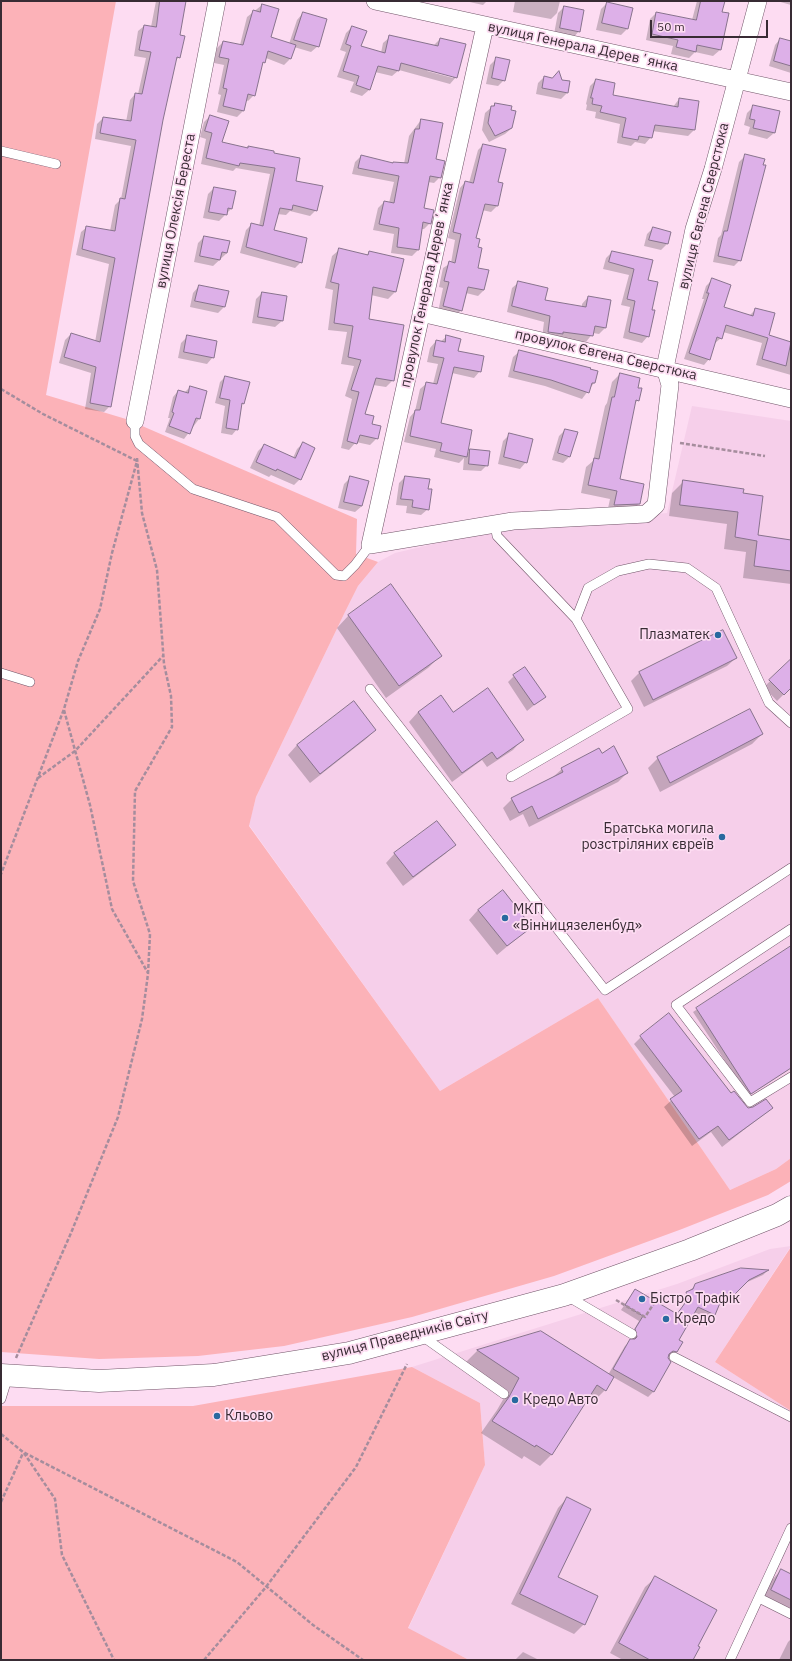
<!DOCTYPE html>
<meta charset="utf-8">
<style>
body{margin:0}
#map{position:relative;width:792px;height:1661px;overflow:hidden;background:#fddcf2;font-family:"IBM Plex Sans",sans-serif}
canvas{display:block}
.frame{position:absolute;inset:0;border:2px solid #382b34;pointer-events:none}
.scale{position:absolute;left:650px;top:20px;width:118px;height:18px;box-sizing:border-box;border:2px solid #382b34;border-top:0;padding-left:5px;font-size:12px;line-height:14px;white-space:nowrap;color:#382b34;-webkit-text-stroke:3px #fddcf2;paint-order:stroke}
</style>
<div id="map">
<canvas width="792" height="1661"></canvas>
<div class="frame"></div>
<div class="scale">50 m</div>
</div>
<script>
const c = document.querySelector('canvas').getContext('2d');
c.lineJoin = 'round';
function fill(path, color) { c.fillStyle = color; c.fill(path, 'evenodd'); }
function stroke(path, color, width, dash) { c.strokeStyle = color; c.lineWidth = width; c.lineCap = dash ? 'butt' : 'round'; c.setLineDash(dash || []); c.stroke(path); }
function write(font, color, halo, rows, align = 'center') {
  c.font = font + ' "IBM Plex Sans",sans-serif'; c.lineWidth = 3.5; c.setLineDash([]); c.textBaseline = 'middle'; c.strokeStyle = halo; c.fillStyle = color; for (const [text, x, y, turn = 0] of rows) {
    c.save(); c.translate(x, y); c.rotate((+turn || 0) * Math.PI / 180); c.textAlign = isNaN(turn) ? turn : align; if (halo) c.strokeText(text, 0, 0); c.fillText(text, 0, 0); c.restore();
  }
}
fill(new Path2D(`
 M692 406 791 421V1158L776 1169 730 1190 598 998 440 1091 249 825 256 797 345 612 358 586 378 562 395 553 485 532 667 513Z
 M791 1246 715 1362 791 1411V1660H469L408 1629 485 1465 480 1403 412 1367 677 1284 770 1249Z`), '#f6cfea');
fill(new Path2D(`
 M1 1H116L46 395 126 419 357 519 356 554 378 562 358 586 345 612 256 797 249 826 440 1091 598 998 730 1190 776 1169 791 1158V1181L768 1195 682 1229 554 1276 412 1317 284 1346 198 1356 99 1359 1 1352Z
 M791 1247V1411L715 1362Z
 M412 1367 480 1403 485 1465 408 1628 469 1660H1V1406H193Z`), '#fcb2b8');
fill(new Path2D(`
 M156 1H185L178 36 179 57 175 61 162 120 110 406 104 412 85 409 91 373 59 363 65 340 71 334 95 342 109 264 76 255 81 232 87 227 110 231 115 205 121 199 131 146 95 139 97 124 103 118 126 122 130 100 135 94H138L146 58 134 56 138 31 144 26 151 27Z
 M465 1H487L483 5Z
 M515 1H560L557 13 551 19 513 12Z
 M697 1H724L721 13 728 14 720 50 713 56 695 52 689 58 671 54 673 46 646 40 650 19 656 13 692 20Z
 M777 1H791V5Z
 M607 3 627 29 621 35 596 30 601 9Z
 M262 5 270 38 289 44 297 20 303 13 318 46 311 52 294 47 290 59 284 65 266 58 261 66 254 95 248 101 246 100 243 111 237 117 217 112 221 95 218 94 224 65 214 63 217 48 223 42 240 45 247 17Z
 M564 7 579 31 573 38 554 34 558 13Z
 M352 27 360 46 381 53 383 43 390 37 434 45 440 39 456 77 450 84 399 70 392 76 375 72 369 90 362 96 350 92 354 82 337 77 346 52 340 50 346 33ZM427 70 453 76V78L427 71Z
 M780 39 791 42V73L769 66 775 45Z
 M497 58 504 80 498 86 486 84 490 65Z
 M544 77 569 82 567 93 561 99 536 94 538 83Z
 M596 80 611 96 673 107 679 99 694 130 688 136 652 131 651 137 645 144 635 142 631 146 617 143 620 124 595 118 596 112 586 110 587 105 586 104 590 86Z
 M495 104 512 128 505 134 489 142 482 130 485 113Z
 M754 106 778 112 774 133 767 139 748 134 750 127 744 125 747 113Z
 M210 116 221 143 273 154 316 210 310 216 290 211 286 215 277 214 273 231 301 262 295 268 240 253 246 230 252 224 259 226 270 174 236 168 233 171 201 164 206 139 200 137 204 122Z
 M421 120 440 177 434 183 428 182 422 209 430 223 424 229H421L418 250 412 256 391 253 394 234 373 230 378 208 384 202 389 203 394 182 352 174 355 162 361 156 392 164H404L409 136Z
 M483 145 497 183 502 184 497 206 491 212 482 210 475 239 477 248V268L484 290 478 296 466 293 461 310 456 316 438 312 443 288 439 287 443 268 451 263 455 240 448 238 460 188 465 182 469 183 478 150Z
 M746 155 740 260 734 266 713 262 718 238 721 235 739 162Z
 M214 188 231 209 219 221 203 218 208 194Z
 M653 228 667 244 661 250 644 246 647 234Z
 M204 237 229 242 227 253 213 266 194 262 198 243Z
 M339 250 366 256 370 252 403 260 395 292 388 299 371 295 368 320 393 380 386 387 373 385 364 415 377 438 370 445 356 442 349 450 341 448 352 399 345 396 354 366 341 364 347 332 328 330 333 290 325 288 332 256Z
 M612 252 652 261 647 281 650 310 648 336 642 343 623 338 630 307 621 305 629 275 603 269 606 258Z
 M712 280 723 308 749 316 756 309 767 336 791 343V375L756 365 762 343 723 332 721 338 714 344 709 359 704 365 684 359 704 299H702L706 286Z
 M519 282 543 301 582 307V304L588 297 605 328 599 334 593 333 586 342 558 338H542L544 322 507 312 512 288Z
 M199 286 224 307 218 313 190 307 193 293Z
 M262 293 286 297 282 321 275 327 252 323 256 299Z
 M187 337 213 357 207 364 178 358 181 343Z
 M446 337 457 352 480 371 474 378 452 373 440 424 466 454 471 450 487 465 481 471 463 470 464 458 459 463 434 457 436 449 404 442 410 417 415 411 420 389 427 383 433 384 438 364 427 362 430 348 436 341 440 342Z
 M520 351 594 383 582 399 545 386 508 377 513 357Z
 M620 374 637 388 638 400 634 404 619 479 639 504 631 512 607 513 610 499 581 493 586 467 593 461 605 406 607 403 612 382Z
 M225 377 244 403 240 406 237 429 232 435 221 433 225 406 215 403 220 382Z
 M190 387 199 419 184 439 165 432 170 418H168L173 397 178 391 184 393Z
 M565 430 569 457 563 463 552 460 559 436Z
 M510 434 526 462 520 469 498 464 503 441Z
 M303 443 300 479 294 485 271 475 269 477 250 468 258 451 264 445 293 458 297 449Z
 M405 477 427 489 428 509 421 515 406 513 407 506 396 505 399 483Z
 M350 478 362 506 355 512 338 508 344 484Z
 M684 481 742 494 757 536 791 541V584L743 578 746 552 724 549 727 524 669 516 672 493Z
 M349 615 440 656 428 668 386 698 337 628Z
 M736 658 727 666 644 707 631 681 639 673Z
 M791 661V687L777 701 764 687Z
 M514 676 545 696 527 711 508 682Z
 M353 702 375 730 366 739 310 783 288 755 297 745Z
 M418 712 453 714 522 740 513 750 487 767 482 760 452 782 409 722Z
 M762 734 752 744 660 792 648 768 658 758Z
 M601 754 627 773 618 782 529 827 523 814 510 821 503 808 512 799 553 777 562 769Z
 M454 845 445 854 403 886 386 863 395 853Z
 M478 910 530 927 497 955 469 920Z
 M791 947V1068L748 1096 693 1012Z
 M641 1037 730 1094 747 1109 772 1108 722 1147 711 1132 692 1146 664 1107 675 1097 634 1044Z
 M741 1269 767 1271 763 1275 743 1284 725 1303 717 1306 714 1314 709 1319 694 1312 678 1340 676 1351 671 1356H667L670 1362 653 1392 648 1397 613 1377 605 1390 593 1402 587 1398 552 1454 540 1466 524 1456 522 1459 481 1433 497 1410 508 1391 466 1362 478 1350 608 1375 625 1346 632 1340 631 1335 639 1321 621 1310 635 1290 677 1315 684 1305 681 1298 696 1285Z
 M567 1498 557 1578 584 1624 574 1634 511 1604 558 1508Z
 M781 1570 791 1575V1608L787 1612 762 1600 772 1580Z
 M655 1578 697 1646 692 1660H623L610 1653 645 1587Z
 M791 1639V1660H779L788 1642Z
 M523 1652 539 1660H515Z`), '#0003');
const building = new Path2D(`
 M160 1H186L180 35 185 36 180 58 177 57 163 120 111 407 90 403 96 367 64 357 71 333 100 342 115 258 82 249 86 226 115 231 120 198 125 199 136 140 100 133 103 117 131 121 135 93 142 94 151 52 139 50 144 25 156 27Z
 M701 1H725L722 12 729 13 721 50 697 45 696 52 676 47 678 40 652 34 656 12 696 20Z
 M607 2 633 8 628 29 602 23Z
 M262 4 279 9 271 37 296 45 291 59 268 51 265 63 263 62 255 96 248 94 244 111 223 106 227 89 223 88 229 59 219 57 223 41 243 45 253 10 260 12Z
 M564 6 584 10 580 32 560 28Z
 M303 12 327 19 319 47 294 40Z
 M352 26 367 31 361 46 385 53 389 35 438 46 440 38 466 44 457 78 401 63 399 71 378 66 370 90 356 85 359 76 343 71 351 46 346 44Z
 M780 38 791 41V66L774 61Z
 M496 57 510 60 505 81 492 78Z
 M559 71 562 80 570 81 568 93 542 88 544 76 552 78Z
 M596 79 615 83 613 95 678 107 679 98 699 101 695 130 655 125 652 138 639 136 638 140 622 137 626 118 600 112 602 106 592 104 593 98H591Z
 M495 103 512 106 511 110 516 111 512 128 495 136 488 123 491 106H494Z
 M753 105 780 111 775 133 753 128 755 120 750 119Z
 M210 115 229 121 222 142 248 148V146L274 151V153L300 158 296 181 323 186 317 211 293 205 292 210 280 208 274 230 307 238 302 263 246 247 251 223 263 226 275 168 240 163 239 166 206 158 212 133 205 131Z
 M421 119 443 123 436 159 445 161 441 178 430 176 424 208 434 210 431 224 423 222 419 250 397 247 399 228 379 224 384 201 394 203 399 176 358 168 361 155 393 163V162L408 163 415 129H419Z
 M483 144 506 149 498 182 503 183 498 206 485 204 476 238 480 239 478 247 482 248 478 268 489 270 484 290 468 287 462 311 443 306 449 282 444 281 449 261 455 263 461 234 453 232 465 181 473 183Z
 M745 154 765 159 763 165H766L741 261 718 256 724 231H727Z
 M214 187 236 191 232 209 228 208 227 215 209 212Z
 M653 227 671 232 668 244 649 240Z
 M204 236 230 241 227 253 222 252 220 260 200 256Z
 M339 248 368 255 369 251 404 259 396 292 373 287 369 319 404 325 394 381 376 378 365 414 374 416 372 424 381 426 378 439 360 435 357 444 347 441 359 392 351 390 361 360 348 357 353 326 334 323 339 284 331 282Z
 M612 251 653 260 648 280 658 282 652 310H655L649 337 629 332 635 301 627 299 634 269 609 262Z
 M712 278 731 285 724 307 753 316 755 308 775 313 769 335 791 342 786 366 762 359 768 338 726 325 722 339 717 337 710 360 689 353 709 293H707Z
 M518 281 548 288 545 300 586 307 588 296 611 300 606 328 595 326 593 336 563 332V334L548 332 550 316 512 306Z
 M199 285 229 291 225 307 195 301Z
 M262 292 287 296 283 321 258 317Z
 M187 335 217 341 214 358 184 352Z
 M446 335 461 339 458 351 484 356 481 372 454 367 441 423 472 430 467 457 440 451 442 443 410 436 415 410H420L426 382 437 384 444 358 433 356 436 340 445 342Z
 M519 350 591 368 590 369 598 371 595 383H592L589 393 551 380 514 371Z
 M620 373 640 378 638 388H642L639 401 636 400 620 479 644 484 640 504 614 505 617 491 588 485 594 458 599 459 612 397H614Z
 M225 376 250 382 244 404 242 403 238 430 226 428 230 400 220 398Z
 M190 386 207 391 200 419 196 418 190 434 169 426 174 413 172 412 178 390 188 393Z
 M565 429 578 432 570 457 558 453Z
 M509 433 533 439 527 463 504 457Z
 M303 442 315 448 301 480 277 469 276 471 256 462 264 444 295 458Z
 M470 449 490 451 488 466 469 464Z
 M350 476 369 481 362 506 344 502Z
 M405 476 430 479 428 489H432L429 510 412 507 413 500 401 499Z
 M683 480 744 489 743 493 763 496 758 535 791 540V571L754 566 757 541 735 537 738 512 680 505Z
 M391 584 442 656 399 686 348 615Z
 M723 630 737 658 653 700 639 672Z
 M791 659V688L784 695 769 680Z
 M525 667 546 697 534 705 513 675Z
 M488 688 524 740 497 759 492 752 462 773 418 712 441 695 453 712Z
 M354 701 376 730 320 774 297 745Z
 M750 709 763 734 670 783 657 757Z
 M614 746 628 773 538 819 532 806 519 813 511 798 563 772 561 768 599 748 602 753Z
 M437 821 456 845 413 877 394 853Z
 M503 890 532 927 507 946 478 910Z
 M791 946V1068L751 1094 696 1008Z
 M669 1013 731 1093 734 1091 748 1108 753 1107 766 1099 773 1108 729 1140 718 1126 699 1139 670 1099 682 1091 640 1036Z
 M741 1268 769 1270 749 1280 731 1298 720 1303 715 1315 698 1307 679 1340 683 1342 677 1352 673 1351 669 1354 668 1358 671 1362 654 1392 613 1369 630 1339H635L637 1337 635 1329 643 1316 625 1305 635 1289 677 1314 688 1299 686 1292 693 1289 695 1284Z
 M541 1331 614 1377 606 1391 597 1385 552 1455 536 1445 535 1447 492 1421 509 1397 519 1378 477 1350Z
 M567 1497 591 1509 558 1577 598 1596 585 1625 520 1594Z
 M781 1569 791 1574V1600L771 1590Z
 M655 1576 717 1610 698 1646 700 1647 693 1660H650L619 1643Z`);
fill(building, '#ddb0e8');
stroke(building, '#88738d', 1);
const lane = new Path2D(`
 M1 151 56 164
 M135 421V436L139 444 193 489 277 517 336 575 344 576 355 565 370 545
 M495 524 497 536 576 619 628 709 511 777
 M576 619 588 588 618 571 649 564 687 568 716 588 769 703 791 723
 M1 673 30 682
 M370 689 605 990 791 868
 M791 929 676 1005 750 1102 791 1077
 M567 1296 632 1334
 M422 1336 504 1394
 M674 1357 791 1417
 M1 1399 8 1376
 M759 1598 791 1614
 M730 1660 791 1528`);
const street = new Path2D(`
 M375 1 791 92
 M485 26 370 545 513 521 646 514 656 505 670 385 665 368 694 229 713 169 758 1
 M421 313 791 399
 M135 421 217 1`);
const secondary = new Path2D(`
 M1 1375 99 1381 214 1375 349 1353 564 1295 690 1250 777 1215 791 1207`);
stroke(lane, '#715569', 10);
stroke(street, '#715569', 18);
stroke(secondary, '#715569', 23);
stroke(new Path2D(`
 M1 389 43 414 137 461 112 553 100 609 78 661 64 709 1 874
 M680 443 765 456
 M64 710 90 805 112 909 148 973
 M38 778 75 751 163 656
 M616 1300 645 1317 660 1294
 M16 1358 71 1233 118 1117 142 1019 148 974 150 934 133 881 135 791 172 727 171 696 164 664 157 570 142 513 137 458
 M1 1434 23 1452 237 1562 313 1625 363 1660
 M24 1453 55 1499 62 1555 114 1660
 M1 1502 23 1453
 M204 1660 266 1587 356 1467 407 1364`), '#a58d9d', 2.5, [4, 2]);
stroke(lane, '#fff', 9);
stroke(street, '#fff', 17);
stroke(secondary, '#fff', 22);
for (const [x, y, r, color] of [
 [718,635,4,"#28699f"],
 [722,837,4,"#28699f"],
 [505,918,4,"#28699f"],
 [642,1299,4,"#28699f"],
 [666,1319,4,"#28699f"],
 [515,1400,4,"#28699f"],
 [217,1416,4,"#28699f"]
]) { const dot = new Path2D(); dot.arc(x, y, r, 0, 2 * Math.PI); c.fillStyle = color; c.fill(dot); stroke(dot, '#fddcf2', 1.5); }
write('14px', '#382b34', '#fddcf2', [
 ["вулиця Генерала Деревʼянка",583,47,12],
 ["вулиця Євгена Сверстюка",704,206,-76],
 ["вулиця Олексія Береста",176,211,-79],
 ["провулок Генерала Деревʼянка",427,285,-78],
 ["провулок Євгена Сверстюка",606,355,13],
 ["вулиця Праведників Світу",405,1336,-14]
]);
write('14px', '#382b34', '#fddcf2', [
 ["Плазматек",710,635,"right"],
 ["Братська могила",714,829,"right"],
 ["розстріляних євреїв",714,845,"right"],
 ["МКП",513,910],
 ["«Вінницязеленбуд»",513,926],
 ["Бістро Трафік",650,1299],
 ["Кредо",674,1319],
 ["Кредо Авто",523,1400],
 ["Кльово",225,1416]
], 'left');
</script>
